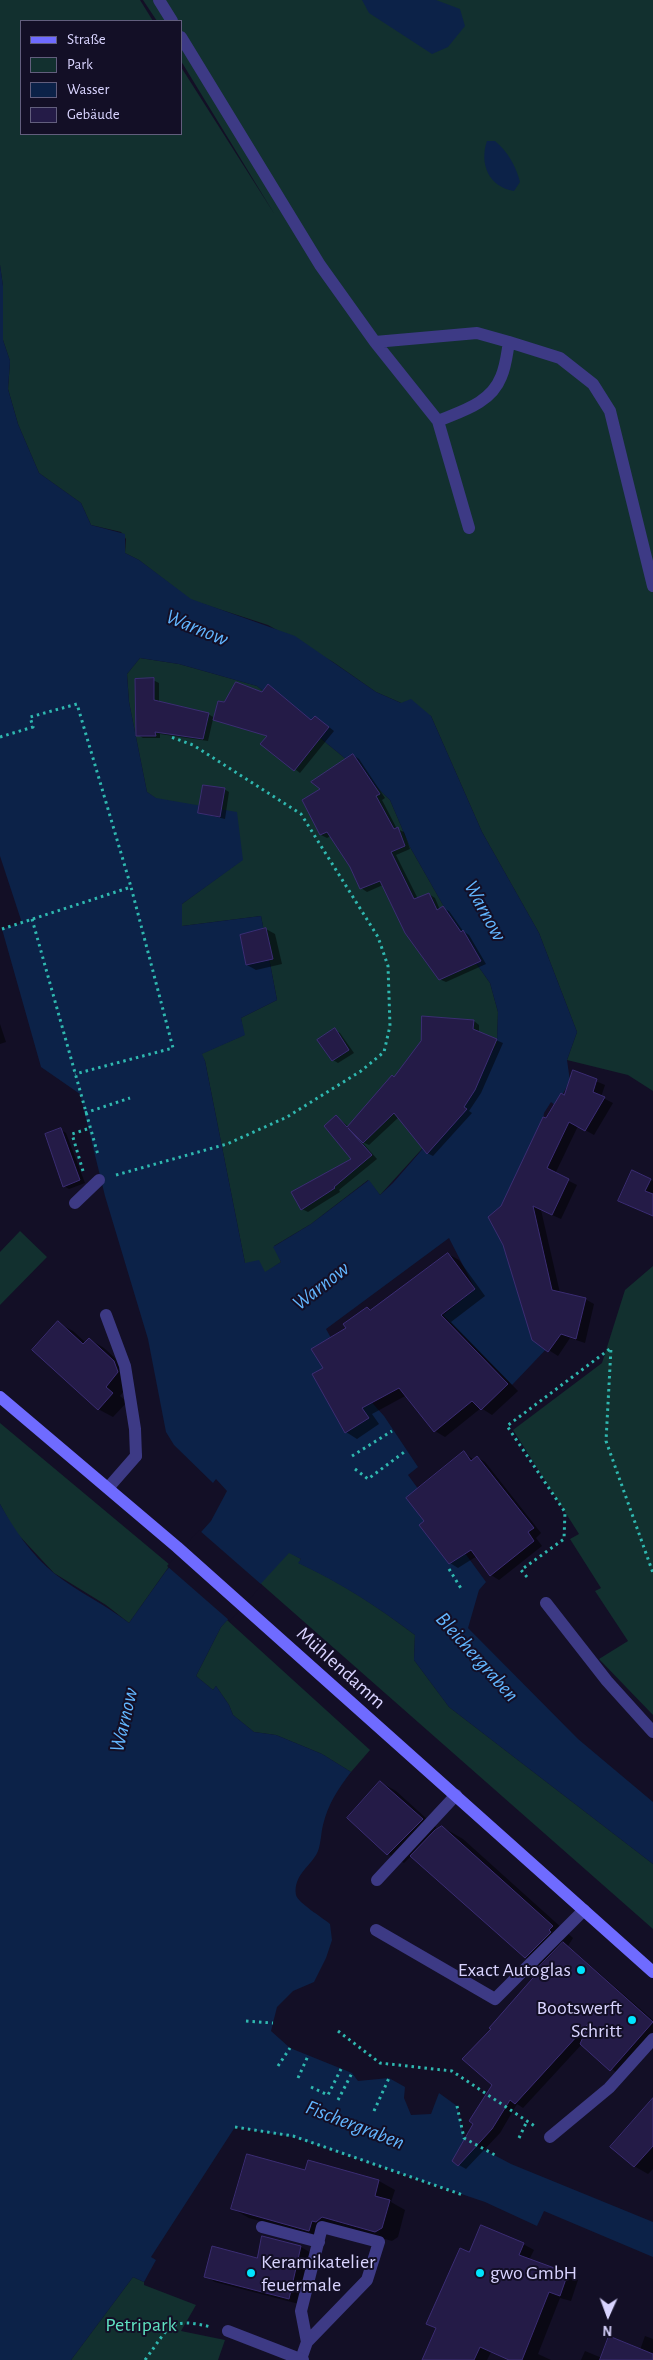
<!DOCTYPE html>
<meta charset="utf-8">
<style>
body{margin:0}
#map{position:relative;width:653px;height:2360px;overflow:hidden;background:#130f26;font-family:"Alegreya Sans",sans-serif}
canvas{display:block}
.legend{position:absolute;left:20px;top:20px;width:162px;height:115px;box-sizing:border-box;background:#130f26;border:1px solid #625e7d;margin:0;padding:6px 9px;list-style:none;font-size:15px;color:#d9d4ff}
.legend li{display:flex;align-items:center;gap:10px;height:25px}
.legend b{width:25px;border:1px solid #625e7d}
.north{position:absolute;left:583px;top:2290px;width:50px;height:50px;-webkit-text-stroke:4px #130f26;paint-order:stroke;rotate:182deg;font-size:14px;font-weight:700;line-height:20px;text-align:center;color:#d9d4ff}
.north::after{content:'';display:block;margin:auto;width:18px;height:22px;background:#d9d4ff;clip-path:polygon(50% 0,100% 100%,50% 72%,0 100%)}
</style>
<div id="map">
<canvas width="653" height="2360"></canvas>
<ul class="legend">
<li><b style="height:6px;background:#6f6bff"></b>Straße</li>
<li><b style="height:14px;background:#12302f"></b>Park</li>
<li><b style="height:14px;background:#0c2248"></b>Wasser</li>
<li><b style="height:14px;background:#241b47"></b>Gebäude</li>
</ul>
<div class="north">N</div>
</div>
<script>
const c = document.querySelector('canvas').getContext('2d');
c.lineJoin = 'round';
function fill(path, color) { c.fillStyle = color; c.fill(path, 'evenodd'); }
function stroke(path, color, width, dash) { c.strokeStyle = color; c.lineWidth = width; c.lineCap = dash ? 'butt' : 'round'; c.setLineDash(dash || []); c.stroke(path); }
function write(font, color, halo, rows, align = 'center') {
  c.font = font + ' "Alegreya Sans",sans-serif'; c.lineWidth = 4; c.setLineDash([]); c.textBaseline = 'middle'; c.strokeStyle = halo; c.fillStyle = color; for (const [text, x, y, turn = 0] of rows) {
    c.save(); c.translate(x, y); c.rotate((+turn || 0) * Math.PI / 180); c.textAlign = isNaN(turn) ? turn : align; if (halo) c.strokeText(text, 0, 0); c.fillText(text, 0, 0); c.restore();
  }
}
fill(new Path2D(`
 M0 0H140L153 21H21V134H181V67L275 215 181 61V21H157L143 0H653V1091L628 1075 567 1060 577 1032 539 933 482 832 431 716 376 692 333 662 268 625 191 600 139 560 125 553 126 539 121 532 91 525 81 503 39 473 18 424 8 389 10 361 3 340V286L0 265Z
 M140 658 179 664 257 686 358 769 390 800 410 847 476 963 490 983 498 1012 497 1044 440 1129 380 1195 368 1180 311 1224 274 1246 281 1262 265 1273 245 1263 205 1061 201 1054 244 1035 241 1018 277 1000 261 916 182 926V904L242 860 147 792 129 702 127 674Z
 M20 1231 47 1257 0 1305V1252Z
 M653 1266V1715L599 1659 628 1641 595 1591 601 1588 570 1539 579 1534 513 1430 602 1363 625 1290Z
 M0 1423 170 1565 129 1623 106 1605 54 1573 14 1530 0 1504Z
 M289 1552 301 1559 299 1563C342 1583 378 1607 415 1635L414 1660 449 1707 653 1864V1929L260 1583Z
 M227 1620 370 1750 351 1772 322 1754 276 1735 254 1732 233 1715 229 1705 216 1686 213 1690 196 1676 221 1627Z
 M133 2277 144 2282V2285L196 2305 181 2331 225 2340 218 2360H71Z`), '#12302f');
fill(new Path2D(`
 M362 0H436L460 9 465 26 448 47 432 54 369 13Z
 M487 141H495C508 152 516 166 520 182L514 191C489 187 479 164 487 141Z
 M0 265 3 286V340L10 361 8 389 18 424 39 473 81 503 91 525 125 534V553L139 560 191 599 295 636 376 692 401 703 411 699 431 716 482 832 539 933 577 1032 567 1060 570 1081 556 1106 551 1102 544 1113 540 1138 515 1230 551 1344 512 1385 443 1315 475 1289 449 1238 326 1329 359 1388 384 1416 418 1467 408 1475 486 1582 479 1590 468 1628 578 1739 653 1802V1864L449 1707 414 1660 415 1635C378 1607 341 1583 298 1563L301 1559 289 1553 221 1627 196 1676 213 1690 216 1686 229 1705 233 1715 254 1732 276 1735 322 1754 351 1772C338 1789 328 1804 323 1825 321 1833 321 1843 318 1851 312 1866 293 1874 296 1895 298 1903 322 1917 330 1924L332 1940 326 1958 314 1982 293 1991 277 2007 271 2031 290 2048 352 2073 358 2081 389 2078 405 2087 404 2098 411 2115 431 2114 439 2093 457 2106 464 2139 511 2164 653 2222V2257L544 2211 537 2226 485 2202 293 2137 235 2127 151 2257 156 2260 144 2282 133 2277 71 2360H0V1504C14 1529 32 1556 55 1574 78 1592 106 1605 129 1623L166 1571 211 1521 227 1491 216 1479 213 1483 174 1445 166 1432 148 1339 105 1196 80 1094 41 1067 2 929 22 923 0 856ZM140 658 179 664 257 686 358 769 390 800 410 847 476 963 490 983 498 1012 497 1044 440 1129 393 1183 380 1195 369 1180 311 1224 273 1247 281 1262 265 1272 259 1260 245 1263 205 1061 202 1054 245 1035 241 1018 277 1000 261 916 182 926V904L243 860 237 812 156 798 147 792 129 702 127 674Z`), '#0c2248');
fill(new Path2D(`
 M199 1530 262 1585 230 1621 167 1566Z`), '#130f26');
fill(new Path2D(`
 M153 680 159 683V703L208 714 215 718 225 704 273 689 312 721 320 720 334 731 300 773 262 744 268 736 213 719 208 741 160 734V738H143L138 735Z
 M353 755 359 759 385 798 382 800 397 829 404 832 410 849 396 855 418 899 429 894 435 898 440 910 443 908 449 911 463 931 469 935 486 964 446 982 439 979 383 885 367 892 361 888 352 866 331 836 327 838 321 835 322 789Z
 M224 789 229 792 225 819 200 813Z
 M266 929 275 934 282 964 256 970 247 965Z
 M474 1021 479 1025V1033L503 1043 481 1093 469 1111 472 1113 433 1156 427 1153 399 1117 369 1145 362 1142 377 1159 339 1190 340 1192 308 1212 302 1209 353 1159 337 1117 349 1127 395 1078Z
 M0 1024 6 1042 0 1044Z
 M335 1030 340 1033 354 1053 338 1063 333 1060Z
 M574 1072 605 1085 601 1097 613 1103 594 1135 578 1126 555 1174 577 1185 561 1219 541 1210 560 1293 585 1299 594 1304 585 1343 570 1338 558 1356 533 1340 502 1207 546 1120 565 1097Z
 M61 1130 66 1133 85 1183 69 1189 64 1186Z
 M633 1171 653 1181V1216L628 1205Z
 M448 1254 459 1260 485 1296 451 1322 518 1391 492 1415 481 1408 445 1437 435 1431 407 1395 372 1414 379 1424 357 1439 346 1432 314 1375 324 1369 348 1328 368 1308 372 1311Z
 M58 1323 73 1331 86 1343 89 1339 104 1348 129 1371 132 1381 120 1396 127 1402 113 1417 98 1409Z
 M464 1453 474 1460 477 1457 485 1462 541 1533 536 1538 542 1546 499 1580 491 1575 477 1556 458 1568 450 1563 426 1521Z
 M380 1782 396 1791 438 1829 442 1827 463 1839 573 1938 568 1946 653 2020V2034L618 2074 582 2044 523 2108 517 2104 500 2133 466 2169 459 2165 541 1966 525 1957 411 1856 404 1863 388 1854 348 1818Z
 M653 2100V2169L648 2174 634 2166Z
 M309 2161 379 2181 395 2190 391 2202 405 2210 398 2237 392 2241 339 2226 328 2229 325 2239 249 2218 233 2209 306 2172Z
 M523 2244 534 2250 529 2260 578 2280 571 2301 560 2298 538 2354 551 2360H509L491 2352 487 2360H428L437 2329 428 2324 470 2253Z
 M301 2247 311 2253 299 2304 215 2282 205 2276Z
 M645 2336 653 2339V2360H581L585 2351 602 2358 640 2350Z`), '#0007');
const building = new Path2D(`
 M154 678V700L209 713 203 739 155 732 156 736H136L135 679Z
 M236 682 262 692 268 684 311 720 315 716 329 727 294 771 260 744 267 736 213 720 218 701 224 702Z
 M353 754 380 794 376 796 394 829 398 827 405 846 391 852 414 899 429 893 437 910 443 906 461 932 463 930 481 961 439 980 405 933 380 881 360 889 350 867 327 832 320 835 302 800 320 789 311 782Z
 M203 785 225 788 220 817 198 813Z
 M266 928 273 959 246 965 240 935Z
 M422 1016 474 1020 473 1029 497 1039 475 1090 464 1107 467 1109 427 1154 394 1113 363 1143 348 1128 372 1155 334 1187 335 1188 301 1210 291 1192 351 1159 324 1126 336 1115 347 1127 392 1075 394 1077 421 1041Z
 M335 1028 349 1050 332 1061 317 1040Z
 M573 1070 597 1079 593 1092 605 1097 585 1131 569 1122 547 1168 569 1179 552 1215 533 1206 552 1290 586 1298 576 1339 561 1334 548 1352 532 1340 503 1245 488 1217 501 1206 543 1117 546 1118 561 1093 564 1095Z
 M61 1128 80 1180 63 1187 45 1134Z
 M632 1170 651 1179 645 1191 653 1194V1216L618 1201Z
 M448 1253 475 1289 441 1315 508 1384 481 1410 472 1401 434 1432 399 1388 362 1408 369 1418 345 1433 312 1374 323 1368 311 1349 346 1328 343 1324 367 1307 370 1310Z
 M58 1321 83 1344 89 1338 114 1361 118 1372 106 1387 113 1393 98 1410 32 1350Z
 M464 1451 471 1461 477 1456 534 1528 528 1532 534 1541 490 1576 471 1550 449 1564 419 1525 424 1521 406 1498Z
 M380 1781 423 1819 387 1855 347 1818Z
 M442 1826 553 1926 549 1930 551 1932 525 1958 410 1856 435 1830Z
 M563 1942 653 2022 610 2071 580 2044 589 2023 515 2104 510 2100 492 2129 458 2166 452 2161 473 2124 469 2121 492 2085 462 2059 491 2029 489 2028 539 1971 537 1969Z
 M653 2098V2146L634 2167 610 2147Z
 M247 2154 305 2170 308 2160 379 2180 375 2196 390 2200 382 2228 375 2232 322 2217 316 2222 312 2221 309 2231 231 2209Z
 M481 2225 524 2243 519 2255 568 2273 560 2296 549 2292 522 2360H509L480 2347 474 2360H422L436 2328 426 2324 460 2248 469 2252Z
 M262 2236 301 2246 289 2299 204 2277 212 2246 257 2258Z
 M609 2336 653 2354V2360H600Z`);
fill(building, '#241b47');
stroke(building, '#3b2d73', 1);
stroke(new Path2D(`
 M0 737 33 727 30 717 77 704 131 887
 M32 919 98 1155
 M2 929 131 887 173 1048 75 1074
 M85 1113 130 1098
 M83 1171 72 1134 90 1128
 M116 1175 227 1144 287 1117 361 1071 384 1052 390 1026 388 966 378 937 301 814 193 745 171 737
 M352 1456 392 1431
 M355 1469 368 1479 407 1450
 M449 1569 462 1590
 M527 1577 521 1570 564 1539 565 1512 507 1426 611 1348 606 1441 653 1573
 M246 2021 273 2023
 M338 2031 380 2063 452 2071 536 2127
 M278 2066 290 2048
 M298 2078 308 2056
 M311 2087 328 2095 341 2069
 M338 2100 352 2073
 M457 2106 464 2138 495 2155
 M374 2111 389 2078
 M235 2127 293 2136 463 2195
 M519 2138 527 2121
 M145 2360C169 2328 168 2316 211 2327`), '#2fb8b0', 3, [2.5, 4]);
stroke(new Path2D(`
 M159 0 172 21
 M181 37 320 265 375 342 438 421C462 411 491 403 501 377 506 366 507 353 509 342L560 358 593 384 610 411 653 586
 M375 342 477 333 509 342
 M438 421 469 528
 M75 1203 99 1180
 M108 1488 136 1456
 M546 1603 607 1681 653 1732
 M377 1880 456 1795
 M376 1930 495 1999 584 1910
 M550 2137 609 2088 653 2039
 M262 2227 319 2242
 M301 2359 307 2342 367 2280 379 2242 322 2227 301 2311 307 2342`), '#3d3a85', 12);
stroke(new Path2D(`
 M106 1315 125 1366 135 1429 136 1456
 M228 2331 303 2360`), '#3d3a85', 12);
stroke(new Path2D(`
 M0 1397 177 1547 653 1972`), '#6f6bff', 12);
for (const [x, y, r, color] of [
 [581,1970,5,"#00e5ff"],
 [632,2020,5,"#00e5ff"],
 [251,2273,5,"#00e5ff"],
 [480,2273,5,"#00e5ff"]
]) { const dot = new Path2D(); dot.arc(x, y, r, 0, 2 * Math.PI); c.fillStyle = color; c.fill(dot); stroke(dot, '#130f26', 2); }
write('20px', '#d9d4ff', '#130f26', [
 ["Mühlendamm",341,1668,42]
]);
write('20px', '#d9d4ff', '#130f26', [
 ["Exact Autoglas",571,1970],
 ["Bootswerft",622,2008],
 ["Schritt",622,2031],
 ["Keramikatelier",261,2262,"left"],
 ["feuermale",261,2285,"left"],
 ["gwo GmbH",490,2273,"left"]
], 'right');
write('20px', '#5fe0c0', '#130f26', [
 ["Petripark",141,2325]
]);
write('italic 21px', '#62b6ff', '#130f26', [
 ["Warnow",197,628,22],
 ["Warnow",485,911,61],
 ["Warnow",321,1286,-38],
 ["Bleichergraben",477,1657,48],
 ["Warnow",124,1720,-77],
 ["Fischergraben",355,2125,21]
]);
</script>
